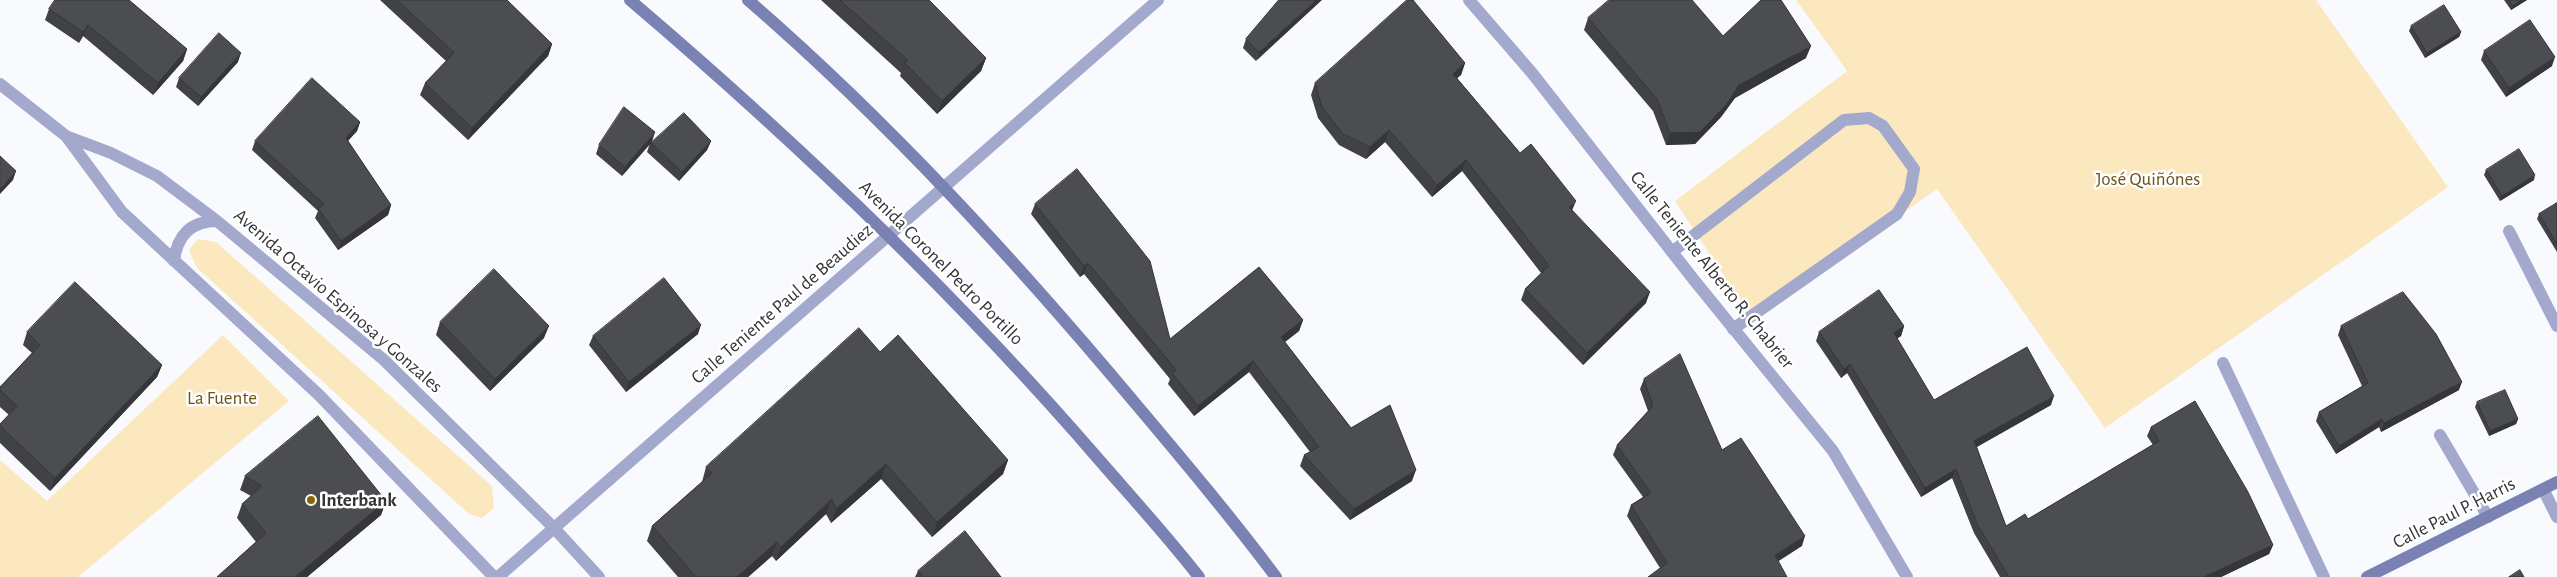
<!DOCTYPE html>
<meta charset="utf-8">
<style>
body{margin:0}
canvas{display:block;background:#f9fafe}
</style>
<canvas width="2557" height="577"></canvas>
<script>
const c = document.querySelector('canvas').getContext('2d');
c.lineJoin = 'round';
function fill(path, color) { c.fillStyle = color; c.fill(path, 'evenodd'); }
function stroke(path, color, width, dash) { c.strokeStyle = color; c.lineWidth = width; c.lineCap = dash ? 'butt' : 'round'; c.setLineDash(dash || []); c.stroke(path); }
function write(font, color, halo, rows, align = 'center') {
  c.font = font + ' "Alegreya Sans",sans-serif'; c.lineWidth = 5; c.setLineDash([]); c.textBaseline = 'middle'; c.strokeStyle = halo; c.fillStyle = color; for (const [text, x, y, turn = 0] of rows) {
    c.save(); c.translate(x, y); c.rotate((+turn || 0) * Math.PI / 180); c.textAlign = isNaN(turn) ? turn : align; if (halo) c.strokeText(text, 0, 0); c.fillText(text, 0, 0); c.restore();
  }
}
fill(new Path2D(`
 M1796 0H2316L2448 187 2105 428 1937 189 1756 317 1735 293 1675 201 1847 71Z
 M198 239 216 242 492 486 494 508 482 518 469 514 197 268 189 250Z
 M223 335 289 401 78 577H0V460L47 501Z`), '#fce8bf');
stroke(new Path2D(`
 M1672 252 1844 120 1869 118 1883 126 1914 169 1910 192 1897 214 1733 329
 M2223 363 2324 577
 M2543 489 2557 517`), '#a3a9cc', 12);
stroke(new Path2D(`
 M1469 0 1532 73 1694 280 1833 451 1907 577
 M0 84 66 136 122 212 319 395 494 577
 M66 136 111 153 157 176 217 221 384 360 554 528 599 577
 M2509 231 2557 326
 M174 261C177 235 191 221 217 221
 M2440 435 2488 517
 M498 577 1158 0`), '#a3a9cc', 12);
stroke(new Path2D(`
 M630 0C798 143 957 295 1101 462 1134 500 1168 537 1199 577
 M748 0C889 122 1015 260 1135 403 1183 460 1231 517 1276 577
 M2367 577 2557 482`), '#7a82b3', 12);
fill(new Path2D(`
 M380 0H507L552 44 548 56 468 140 420 95 425 83 446 61Z
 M821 0H929L986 58 981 71 937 114 900 76 901 73Z
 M1279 0 1256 61 1243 48 1246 39Z
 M2504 0H2527L2511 10Z
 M49 9 187 49 183 61 153 95 83 36 79 43 45 20Z
 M1588 18 1723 36 1806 58 1735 98 1721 117 1695 144 1666 145 1653 111 1584 30Z
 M2411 26 2461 32 2459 37 2425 58 2409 31Z
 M2484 51 2552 66 2506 97 2481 60Z
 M238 62 198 106 176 87 179 78Z
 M1465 63 1461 75 1457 78 1520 153 1572 210 1646 303 1583 365 1521 300 1525 289 1541 273 1462 171 1432 197 1385 142 1366 159 1339 145 1318 118 1311 95 1315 83Z
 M360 122 357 131 348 141 391 205 388 215 338 250 315 218 318 211 252 150 255 141Z
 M711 141 707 150 679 181 647 152 650 143 622 176 596 154 599 145 652 142Z
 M2486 170 2534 180 2500 201 2484 175Z
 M2557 203V252L2537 219 2539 214Z
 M1035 204 1170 339 1303 320 1299 331 1285 342 1351 428 1412 481 1350 520 1300 466 1304 455 1310 452 1249 372 1194 416 1168 384 1170 379 1084 274 1080 277 1031 214Z
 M440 322 544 338 490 391 436 335Z
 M1904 326 1901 336 1897 338 1934 400 2051 405 1977 447 2006 526 2028 519 2153 445 2147 436 2151 427 2273 545 2269 554 2221 577H2000L1974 533 1952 478 1921 497 1847 373 1841 378 1816 341 1819 332Z
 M2341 326 2459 390 2381 432 2379 427 2336 454 2316 421 2319 412 2362 386 2338 335Z
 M27 332 162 365 157 377 50 491 0 443V424L9 415 0 407V387L32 353 23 345Z
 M698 334 626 392 589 345 593 336Z
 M880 352 1008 460 1003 474 932 537 881 479 831 523 826 514 776 561 772 556 748 577H678L647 541 652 526 702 482 706 467Z
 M1644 379 1722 450 1802 546 1660 568 1627 516 1631 505 1643 497 1613 455 1617 445 1648 411 1640 389Z
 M2477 402 2518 419 2516 424 2489 436 2475 407Z
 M245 476 386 501 381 515 307 577H217L256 542 237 518 242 504 251 496 240 490Z
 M918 571 1001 577H915Z`), '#414246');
fill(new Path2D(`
 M1316 0H1322L1256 61 1259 52Z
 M2521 0H2527L2511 10 2513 6Z
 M88 25 83 36 79 43 83 32Z
 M2461 32 2459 37 2425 58 2427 53Z
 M552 44 548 56 468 140 472 128Z
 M1811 46 1806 58 1735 98 1721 117 1695 144 1666 145 1670 133 1739 85Z
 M187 49 183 61 153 95 158 83Z
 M241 53 238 62 198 106 201 97Z
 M2555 57 2552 66 2506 97 2509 88Z
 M986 58 981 71 937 114 942 101Z
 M1465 63 1461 75 1449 85 1453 74Z
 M360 122 357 131 342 147 346 138Z
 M1389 130 1385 142 1366 159 1370 147Z
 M655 132 652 142 622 176 625 167Z
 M711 141 707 150 679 181 682 172Z
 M1466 160 1462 171 1432 197 1437 185Z
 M16 171 13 180 0 194V189Z
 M2535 175 2534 180 2500 201 2502 196Z
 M1576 201 1571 213 1569 207Z
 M391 205 388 215 338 250 341 241Z
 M1088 263 1084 274 1080 277 1084 266Z
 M1650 292 1646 303 1583 365 1587 353Z
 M1303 320 1299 331 1277 348 1281 337Z
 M701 325 698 334 626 392 629 382Z
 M549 326 544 338 490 391 495 379Z
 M1904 326 1901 336 1891 343 1894 333Z
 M1253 361 1249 372 1194 416 1198 406Z
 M1850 364 1847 373 1841 378 1844 369Z
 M162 365 157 377 50 491 55 478Z
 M2462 382 2459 390 2381 432 2384 423Z
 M2054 396 2051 405 1971 450 1974 441Z
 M2382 419 2379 427 2336 454 2339 446Z
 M2518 419 2516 424 2489 436 2490 431Z
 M1008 460 1003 474 932 537 937 522Z
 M886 464 881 479 831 523 836 509Z
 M1956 469 1952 478 1921 497 1925 488Z
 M1416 470 1412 481 1350 520 1354 509Z
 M832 499 826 514 776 561 781 547Z
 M386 501 381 515 307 577H295Z
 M1805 536 1802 546 1771 566 1775 555Z
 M777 542 772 556 748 577H737Z
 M2273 545 2269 554 2221 577H2204Z`), '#353639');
const building = new Path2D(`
 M55 0H129L187 49 158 83 88 25 83 32 49 9Z
 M397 0H507L552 44 472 128 425 83 454 53Z
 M840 0H929L986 58 942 101 905 63 907 60Z
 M1279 0H1316L1259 52 1246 39Z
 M1407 0H1413L1465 63 1453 74 1520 153 1531 144 1576 201 1569 207 1650 292 1587 353 1525 289 1549 266 1466 160 1437 185 1389 130 1370 147 1343 134 1322 107 1315 83Z
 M1609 0H1692L1723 36 1761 0H1781L1811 46 1739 85 1726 105 1700 132 1670 133 1657 99 1588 18Z
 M2509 0H2521L2513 6Z
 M2444 5 2461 32 2427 53 2411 26Z
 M2530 20 2555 57 2509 88 2484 51Z
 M219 33 241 53 201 97 179 78Z
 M312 78 360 122 346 138 391 205 341 241 318 208 324 204 255 141Z
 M624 107 655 132 625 167 599 145Z
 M684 113 711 141 682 172 651 143Z
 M2519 149 2535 175 2502 196 2486 170Z
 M0 156 16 171 0 189Z
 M1077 169 1150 261 1170 339 1259 267 1303 320 1281 337 1351 428 1390 405 1416 470 1354 509 1304 455 1319 447 1253 361 1198 406 1172 373 1176 370 1088 263 1084 266 1035 204Z
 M2557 203V244L2539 214Z
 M494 269 549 326 495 379 440 322Z
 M664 278 701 325 629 382 593 336Z
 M75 282 162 365 55 478 0 426V424L17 406 0 390V387L40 345 27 332Z
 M1879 290 1904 326 1894 333 1934 400 2027 347 2054 396 1974 441 2006 526 2025 514 2028 519 2159 441 2151 427 2195 401 2248 492 2273 545 2204 577H2009L1977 524 1956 469 1925 488 1850 364 1844 369 1819 332Z
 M2403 292 2436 334 2462 382 2384 423 2382 419 2339 446 2319 412 2368 383 2341 326Z
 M859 328 880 352 898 335 1008 460 937 522 886 464 836 509 832 499 781 547 777 542 737 577H696L652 526 712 473 706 467Z
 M1680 354 1722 450 1741 438 1805 536 1775 555 1787 577H1648L1667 563 1631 505 1651 493 1617 445 1653 406 1644 379Z
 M2505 390 2518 419 2490 431 2477 402Z
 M318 416 386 501 295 577H217L266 533 242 504 262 486 245 476Z
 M965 531 1001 577H924L918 571Z
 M2520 570 2524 577H2509Z`);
fill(building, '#4c4d51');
stroke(building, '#353639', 1);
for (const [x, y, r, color] of [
 [311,500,5,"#896603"]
]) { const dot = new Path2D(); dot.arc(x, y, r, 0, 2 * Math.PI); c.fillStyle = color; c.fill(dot); stroke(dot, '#fff', 2); }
write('19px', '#6d5314', '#fff', [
 ["José Quiñónes",2148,179],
 ["La Fuente",222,398]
]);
write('19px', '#333436', '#fff', [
 ["Avenida Coronel Pedro Portillo",941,263,45],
 ["Calle Teniente Alberto R. Chabrier",1712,270,51],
 ["Avenida Octavio Espinosa y Gonzales",338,301,41],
 ["Calle Teniente Paul de Beaudiez",782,304,-41],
 ["Calle Paul P. Harris",2454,513,-27]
]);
write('bold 19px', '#333436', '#fff', [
 ["Interbank",321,500]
], 'left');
</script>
